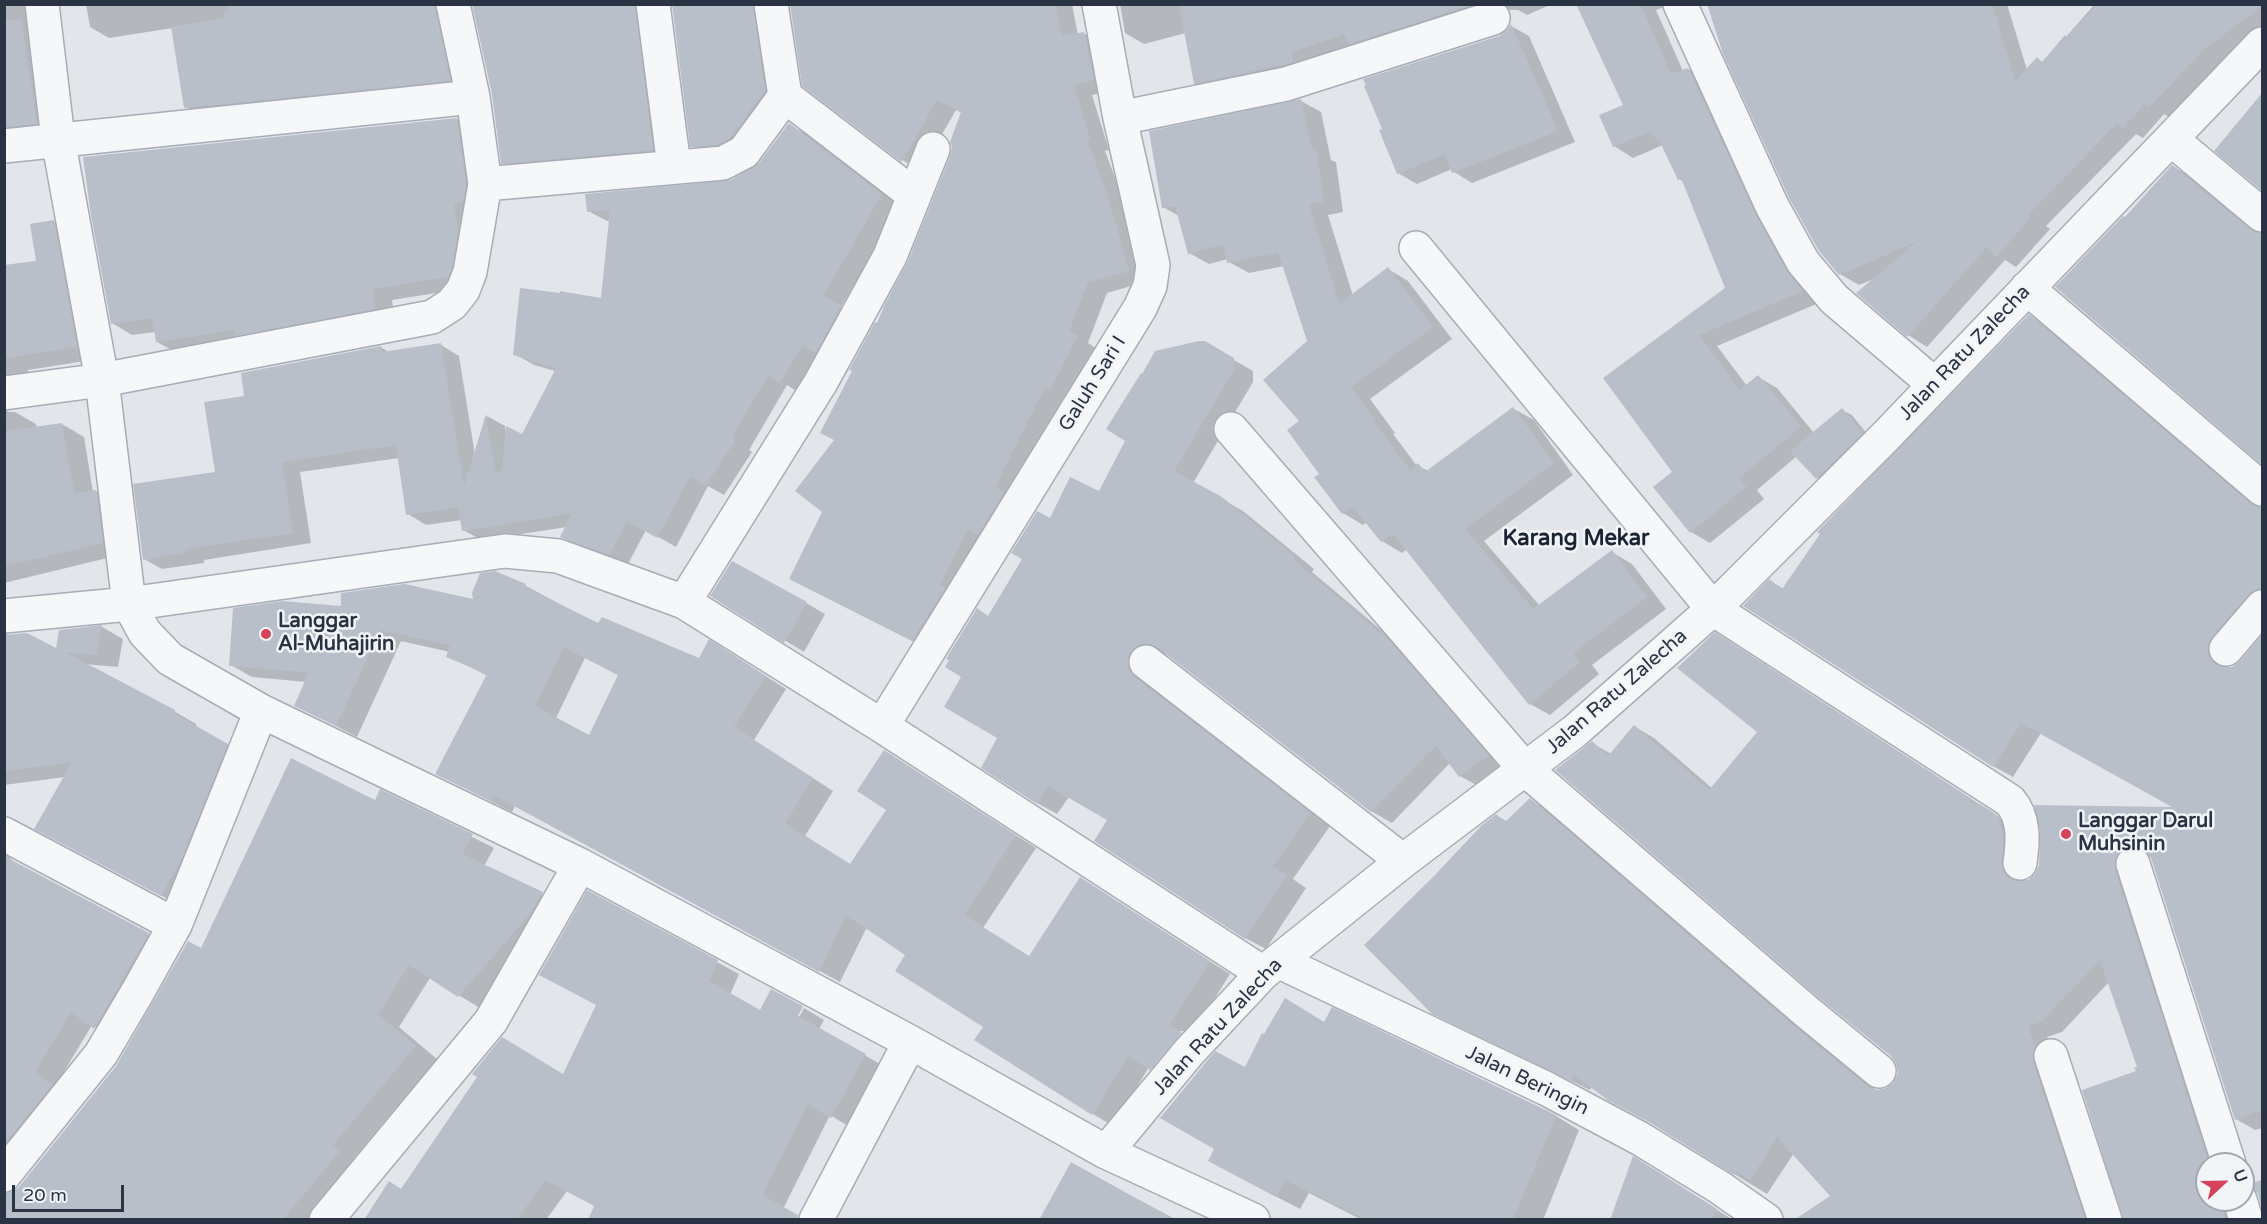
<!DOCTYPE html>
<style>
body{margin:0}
#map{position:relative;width:2267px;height:1224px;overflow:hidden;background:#e2e6eb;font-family:"Varela Round",sans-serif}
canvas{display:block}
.frame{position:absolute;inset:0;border:6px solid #293344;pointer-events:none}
.north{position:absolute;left:2195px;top:1152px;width:60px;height:60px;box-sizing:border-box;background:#f2f5f8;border:2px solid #a2a7b0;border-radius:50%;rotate:68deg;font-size:16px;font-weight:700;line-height:24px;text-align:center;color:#293344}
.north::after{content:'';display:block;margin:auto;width:21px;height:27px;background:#d4435a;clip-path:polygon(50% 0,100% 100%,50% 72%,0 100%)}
.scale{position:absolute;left:12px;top:1185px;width:112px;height:27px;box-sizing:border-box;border:3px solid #293344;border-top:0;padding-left:8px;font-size:18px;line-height:21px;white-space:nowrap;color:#293344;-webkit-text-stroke:4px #f2f5f8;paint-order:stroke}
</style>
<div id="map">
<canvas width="2267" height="1224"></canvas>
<div class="frame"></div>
<div class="north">U</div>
<div class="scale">20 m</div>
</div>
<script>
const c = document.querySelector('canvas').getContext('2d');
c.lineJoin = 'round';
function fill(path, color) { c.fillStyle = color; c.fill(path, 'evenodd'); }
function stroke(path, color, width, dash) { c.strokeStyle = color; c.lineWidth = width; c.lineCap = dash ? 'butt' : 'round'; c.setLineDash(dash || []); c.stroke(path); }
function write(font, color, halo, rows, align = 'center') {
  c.font = font + ' "Varela Round",sans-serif'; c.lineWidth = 5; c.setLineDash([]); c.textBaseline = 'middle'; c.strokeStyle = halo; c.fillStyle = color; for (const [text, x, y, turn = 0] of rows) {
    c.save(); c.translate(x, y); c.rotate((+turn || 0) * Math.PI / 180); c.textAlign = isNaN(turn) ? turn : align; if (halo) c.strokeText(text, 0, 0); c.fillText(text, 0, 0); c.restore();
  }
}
fill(new Path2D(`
 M4 4H36L58 135 4 149Z
 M86 4H458L469 91 205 119 186 107 173 28 109 38 90 27Z
 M474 4H657L672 161 522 174 503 163 493 94Z
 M673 4H775L784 103 711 157 692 146Z
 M791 4H1072L1078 35 1083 33 1103 44 1112 91 1092 95 1109 150 1105 151 1126 207 1148 281 1107 293 1088 343 1096 348 1070 400 1064 397 1014 500 932 651 810 589 835 440 878 325 909 264 952 156 962 113 956 110 921 171 902 160 804 85Z
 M1120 4H1552L1527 15 1518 10H1507L1369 54 1214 94 1195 83 1186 33 1144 44 1125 33Z
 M1577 4H1673L1656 10 1683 71 1688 69 1708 80 1821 302 1717 346 1747 386 1758 377 1777 388 1814 433 1842 410 1852 415 1871 439 1827 483 1817 478 1797 456 1757 490 1764 499 1710 543 1691 532 1674 472 1605 378 1726 288 1684 182 1679 179 1663 145 1633 158 1614 146 1625 106Z
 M1708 4H2007L2027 70 2043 63 2095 4H2165L2175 15 2189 4H2262V31L2225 58 2169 117 2164 114 2143 138 2136 134 2046 226 2050 229 2016 267 2005 260 1927 347 1908 335 1874 279 1859 285 1840 274Z
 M1511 26 1529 36 1575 142 1472 183 1454 172 1452 169 1417 184 1398 173 1499 37 1508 32Z
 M2262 95V189L2217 151Z
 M1301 101 1321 112 1331 160 1336 162 1343 212 1328 215 1353 296 1388 269 1408 281 1452 339 1370 399 1395 433 1393 434 1417 466 1429 471 1514 409 1534 420 1573 475 1484 541 1540 606 1612 552 1632 564 1666 609 1592 665 1599 674 1550 715 1530 704 1407 549 1402 553 1382 541 1367 522 1363 525 1343 513 1321 474 1301 421 1308 342 1284 266 1249 273 1229 262 1228 259 1209 264 1189 253 1179 216 1163 207Z
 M457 119 477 131 468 288 392 300 395 320 177 353 157 342 155 332 132 335 112 323Z
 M789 125 808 135 900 206 841 307 859 317 799 393 787 385 749 450 752 452 724 495 708 486 676 547 646 530 628 564 580 547 562 537 567 527 482 540 463 530 462 520 426 525 408 514 399 458 300 472 311 543 204 560V563L162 569 144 559 217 473 246 397 381 347 390 353 441 345 459 356 475 455 487 416 505 426 506 434 522 436 555 371 534 365 515 354 602 300 611 221H607L588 211 732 181 760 165Z
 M2173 166 2192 178 2262 235V463L2057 287 2125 219Z
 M54 222 75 234 98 359 28 370 30 385 7 409 8 412H15L36 424 37 428 62 424 84 437 93 492 96 491 117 504 124 554 4 583V267L37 262Z
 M2029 316 2049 327 2262 509V611L2227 657 2228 668H2232L2241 662 2262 638V1128L2255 1130 2236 1119 2151 856 2138 863 2225 1164H2207V1200H2243L2242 1220H2124L2139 1068 2109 982 2062 1032 2047 1037 2100 1220H1816L1833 1196 1794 1153 1767 1194 1592 1087 1590 1090 1453 1024 1497 816 1508 822 1530 800 1550 811 1815 1040 1877 1091 1887 1090 1894 1084 1899 1074 1898 1063 1892 1055 1592 743 1611 754 1635 727 1654 738 1713 789 1759 732 1735 646 2016 828 2022 845V882L2028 881 2177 808 2041 733 2013 777 1993 766 1770 581 1784 589Z
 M1204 343 1253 371V382L1193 483 1243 511 1314 569 1312 572 1393 640 1508 768 1480 787 1460 776 1450 763 1392 823 1371 811 1169 654 1159 656 1149 683 1155 690 1330 826 1293 879 1306 888 1266 949 1245 938 1109 820 1069 797 1057 814 1037 803 999 738 989 617 1050 520 1100 493Z
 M495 573 526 586 599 625 700 660 730 653 786 689 754 740 833 791 805 836 851 865 889 810 884 752 1036 848 983 928 1030 957 1080 879 1230 974 1189 1039 1172 1080 1149 1067 1113 1126 1093 1114 985 1026 907 954 867 927 840 982 515 806 512 812 437 774 488 676 448 656 450 652 401 641 357 737 296 705 306 682 252 677 231 665 343 607 475 601ZM585 658 620 676 589 737 556 718ZM1181 1031H1185L1156 1065 1154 1063Z
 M712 596 806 603 825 614 804 652Z
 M4 615 8 636 57 650 102 627 123 639 118 667 83 664 174 711 196 724V727L248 757 183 907 58 841 65 777 4 785Z
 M381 791 494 848 484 866 564 906 480 1008 430 978 399 1027 437 1059 353 1159 361 1165 315 1220H4V843L7 845 9 857 15 863 170 946 116 1040 92 1025 56 1085 7 1184 8 1194 20 1188 117 1067 202 950 376 802Z
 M588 892 739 974 730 995 761 1012 796 1023 804 1008 824 1020 819 1029 887 1068 853 1129 830 1115 783 1209 801 1220H589L596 1206 567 1191 546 1220H365L402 1190 564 1076 598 1006Z
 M1332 1009 1556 1116 1579 1130 1543 1220H1362L1309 1193 1300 1209 1233 1174 1245 1069 1325 1023Z
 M1071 1164 1177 1220H1041Z
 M1657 1172 1733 1220H1612Z`), '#0003');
fill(new Path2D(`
 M227 4H435L450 81 184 108 171 27 225 18 224 11 228 10Z
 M472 4H635L653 150 501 164 492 94Z
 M672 4H753L765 91 731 137 718 145 690 147Z
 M790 4H1055L1062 36 1084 32 1094 80 1074 85 1090 139 1087 140 1107 194 1129 271 1088 282 1069 331 1078 335 1050 390 1045 387 995 487 1004 492 978 535 968 529 940 585 945 588 912 641 789 579 822 512 795 491 834 440 820 433 852 371 849 370 875 322 877 323 885 304 907 263 950 156 952 147 950 142 961 112 937 100 901 162 802 86Z
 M1179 4H1474L1349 44 1344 34 1291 52 1293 62 1194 84Z
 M1576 4H1640L1671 74 1688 68 1756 215 1787 271 1803 291 1699 335 1740 390 1758 375 1801 427 1739 478 1746 487 1690 533 1653 487 1672 472 1603 378 1725 288 1681 178 1678 180 1659 140 1657 141 1651 131 1613 147 1599 115 1623 105Z
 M1707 4H1992L2015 81 2037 57 2042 62 2065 35 2067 37 2098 4 2262 6 2206 48 2149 107 2145 103 2123 128 2117 123 2028 215 2031 217 1996 257 1986 248 1907 337 1856 293 1918 241 1839 275 1819 251 1789 198 1723 54Z
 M21 19 37 124 4 127V21Z
 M1511 24 1558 131 1452 173 1445 154 1397 174 1379 130 1382 129 1364 86 1366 85 1363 79 1499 36 1506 31Z
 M2262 93V191L2214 151Z
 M1301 99 1312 150 1316 149 1324 202 1309 204 1339 304 1388 267 1433 327 1351 387 1376 421 1374 422 1410 470 1418 463 1425 472 1513 407 1554 463 1465 529 1533 609 1612 550 1647 597 1573 653 1580 662 1529 705 1393 534 1381 542 1352 506 1342 514 1314 477 1319 474 1287 430 1299 421 1263 380 1307 341 1278 252 1227 263 1223 244 1188 254 1175 206 1162 208 1149 131Z
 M457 118 466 184 463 202 454 204 458 231 452 267 448 277 372 289 375 309 235 336 234 330 156 342 152 318 111 324 91 215 83 157Z
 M789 123 882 194 823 296 842 305 816 353 802 346 780 383 768 376 731 438 735 441 705 486 690 476 657 538 627 521 609 555 560 537 572 513 462 531 458 507 406 515 396 445 282 462 293 533 185 549V553L143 560 133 484 215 472 204 402 244 396 241 373 381 346 382 352 441 343 464 487 486 414 495 472 502 471 506 426 522 434 556 368 513 355 520 288 560 293V291L601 298 610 210 587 212 585 194 731 180 759 163Z
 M2172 165 2250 229 2262 233V465L2055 287 2123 216 2125 217Z
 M54 220 77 347 4 358V265L36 261 30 224Z
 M2029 314 2250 503 2262 507V589L2255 590 2248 595 2212 637 2208 646V655L2213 663 2222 667H2232L2240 661 2262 635V1110L2235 1120 2151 858 2145 850 2136 846H2128L2119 852 2115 861V870L2209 1164H2207V1200H2222L2226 1220H2123L2082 1090 2136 1071 2134 1068 2137 1067 2100 960 2042 1021 2028 1026 2035 1048 2033 1053V1062L2085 1220H1794L1830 1196 1777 1137 1750 1180 1736 1171 1734 1175 1649 1122 1609 1101 1573 1074 1571 1080 1432 1014 1364 945 1434 876 1482 825 1496 814 1505 822 1530 798 1795 1027 1867 1086 1877 1090 1886 1088 1893 1083 1898 1073 1896 1064 1891 1056 1819 998 1555 770 1592 741 1608 756 1634 725 1709 790 1757 732 1677 668 1715 632 1972 799 1970 803 1980 804 1997 815 2003 832V870L2008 878 2017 881 2028 880 2035 874 2039 865 2040 830 2034 805 2172 807 2021 723 1993 767 1743 606 1769 579 1782 589 1820 534 1817 532Z
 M1199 341H1205L1234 358V370L1174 471 1222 497 1295 557 1293 559 1380 633 1382 632 1489 755 1459 777 1436 746 1371 812 1157 647 1148 643 1138 645 1131 651 1127 660 1129 670 1135 677 1311 813 1273 866 1287 875 1245 939 1094 841 1107 820 1048 786 1037 804 981 768 997 738 944 707 961 677 945 667 949 660 946 659 977 608 988 616 1022 559 1011 553 1037 511 1050 518 1070 477 1099 491 1125 441 1106 429 1141 373 1142 374 1155 351Z
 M1842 408 1863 433 1816 479 1790 451Z
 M62 423 74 493 96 490 103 543 4 566V431Z
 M732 561 807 602 784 643 710 596Z
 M495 571 526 584 525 587 598 623 602 617 699 658 709 639 766 676 734 727 813 778 785 823 850 864 886 810 857 791 884 750 1016 835 964 915 1029 956 1080 877 1210 961 1169 1026 1182 1033 1150 1070 1128 1056 1092 1115 974 1040 983 1027 895 971 905 955 846 915 819 972 494 795 491 801 435 774 487 674 446 657 450 645 380 630 336 726 294 706 309 672 229 666 233 608 282 601 341 606V593L405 584 473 599 472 593 480 573ZM564 647 618 675 589 735 535 706Z
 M102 625 97 655 65 652 175 710V714L228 744 181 860 161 896 34 829 72 762 4 771V635L27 633 56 648 59 630Z
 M291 758 375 800 380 789 473 834 462 854 543 892 532 911 458 997 409 965 378 1014 416 1046 333 1145 340 1151 282 1220H4V1193L11 1192 19 1187 116 1066 188 941 201 948Z
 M4 856 149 933 94 1029 71 1012 35 1072 52 1085 4 1144Z
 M587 890 718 960 709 981 760 1010 771 989 803 1006 798 1016 866 1054 831 1118 808 1104 762 1195 798 1215 797 1220H588L594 1206 545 1180 517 1220H364L389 1181 401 1189 477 1077 472 1074 502 1037 563 1074 596 1005 539 975Z
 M1285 998 1324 1022 1332 1007 1556 1115 1513 1220H1366L1285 1180 1276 1197 1208 1161 1214 1149 1160 1118 1215 1051 1245 1067 1262 1033 1264 1034Z
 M1633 1156 1717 1209 1712 1220H1610Z
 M1071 1162 1175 1220H1039Z
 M2262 1180V1210L2258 1194 2249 1184Z`), '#b9bfc9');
const minor = new Path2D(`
 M42 4 58 139 102 380 129 604 145 633 170 659 261 711 580 865 910 1042 1106 1152 1189 1052 1263 973 1403 861 1575 731 1713 609 1884 438 2262 44
 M653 4 674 166
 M771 4 785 96 914 195
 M1680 4 1772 206 1803 262 1834 299 1935 385
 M1120 118 1286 84 1493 18
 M2171 139 2262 215
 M4 146 473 97
 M485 184 723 163 744 152 785 96
 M1416 248 1713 609 2010 801C2025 819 2023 841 2020 863
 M2027 288 2262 489
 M4 393 102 380 432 317 452 304 463 290 470 272 485 184 473 97 453 4
 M1231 429 1525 769 1807 1012 1879 1071
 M684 602 821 382 890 256 933 149
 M4 616 129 604 505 551 558 556 684 602 882 726 1263 973
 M2226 649 2262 607
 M1146 662 1403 861
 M882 726 1140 308 1150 286 1153 265 1120 118 1099 4
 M4 834 175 925
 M2133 864 2229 1164
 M1278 961 1547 1089 1639 1138 1719 1187 1766 1220
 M2051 1056 2105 1220
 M1106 1152 1253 1220
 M4 1175 101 1054 137 993 175 925 261 711
 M2240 1200 2246 1220
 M326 1220 491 1021 580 865
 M816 1220 910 1042`);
stroke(minor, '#a7adb6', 36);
stroke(minor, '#f5f7f9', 33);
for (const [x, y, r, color] of [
 [266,634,6,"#d4435a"],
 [2066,834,6,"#d4435a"]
]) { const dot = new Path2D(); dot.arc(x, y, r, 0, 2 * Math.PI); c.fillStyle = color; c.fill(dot); stroke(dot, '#f2f5f8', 2); }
write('20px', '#293344', '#f2f5f8', [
 ["Jalan Ratu Zalecha",1965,353,-46],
 ["Galuh Sari I",1093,384,-58],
 ["Jalan Ratu Zalecha",1617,692,-41],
 ["Jalan Ratu Zalecha",1218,1027,-47],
 ["Jalan Beringin",1527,1081,26]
]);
write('bold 20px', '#293344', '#f2f5f8', [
 ["Langgar",278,622],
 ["Al-Muhajirin",278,645],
 ["Langgar Darul",2078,822],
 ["Muhsinin",2078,845]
], 'left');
write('bold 22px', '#1b2435', '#f2f5f8', [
 ["Karang Mekar",1576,539]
]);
</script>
